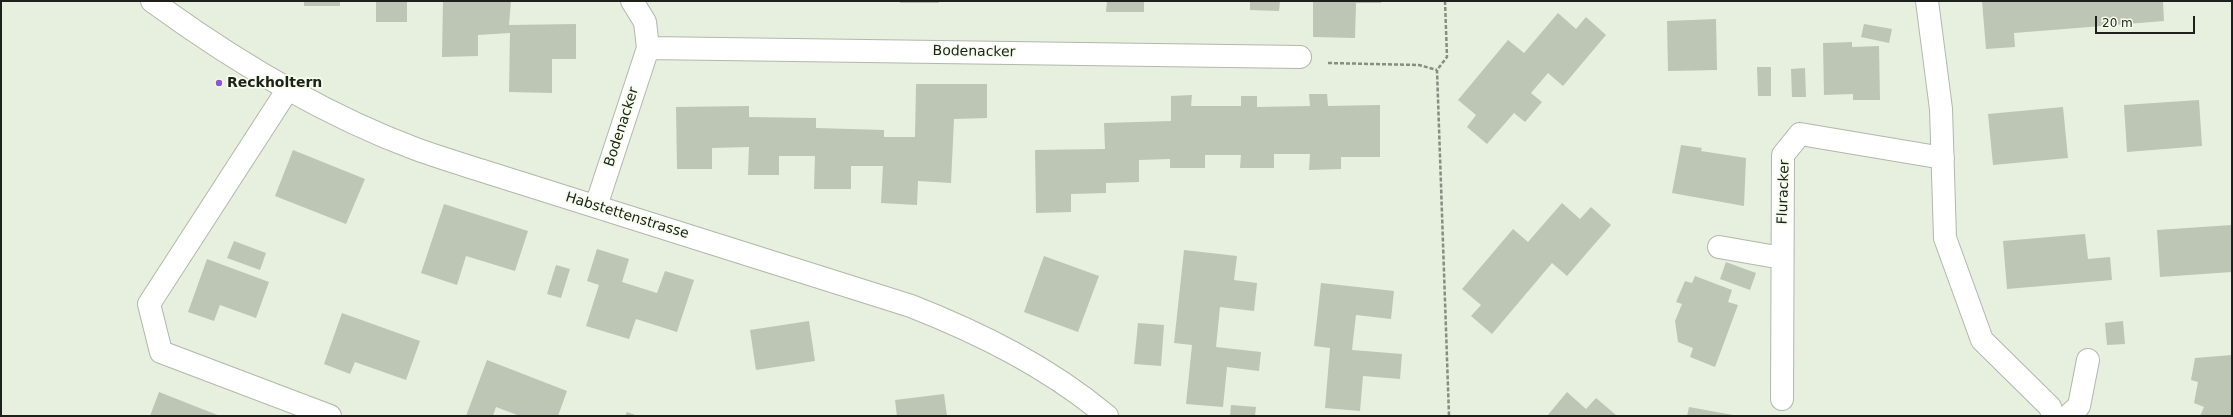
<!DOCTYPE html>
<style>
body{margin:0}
#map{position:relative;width:2233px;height:417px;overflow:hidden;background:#e7efdf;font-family:"DejaVu Sans",sans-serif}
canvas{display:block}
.frame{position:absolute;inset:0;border:2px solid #1e211b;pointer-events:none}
.scale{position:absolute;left:2095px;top:16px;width:100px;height:18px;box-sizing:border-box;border:2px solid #1e211b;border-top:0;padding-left:5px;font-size:12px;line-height:14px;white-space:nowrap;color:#1e211b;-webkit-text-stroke:3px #f5fdec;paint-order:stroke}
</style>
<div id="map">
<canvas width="2233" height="417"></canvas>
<div class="frame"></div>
<div class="scale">20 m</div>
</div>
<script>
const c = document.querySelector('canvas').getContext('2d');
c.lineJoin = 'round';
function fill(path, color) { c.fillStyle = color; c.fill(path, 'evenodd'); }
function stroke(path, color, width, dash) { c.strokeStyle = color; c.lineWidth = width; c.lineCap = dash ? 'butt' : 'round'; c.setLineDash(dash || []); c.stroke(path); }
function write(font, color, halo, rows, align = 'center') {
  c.font = font + ' "DejaVu Sans",sans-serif'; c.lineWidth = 3.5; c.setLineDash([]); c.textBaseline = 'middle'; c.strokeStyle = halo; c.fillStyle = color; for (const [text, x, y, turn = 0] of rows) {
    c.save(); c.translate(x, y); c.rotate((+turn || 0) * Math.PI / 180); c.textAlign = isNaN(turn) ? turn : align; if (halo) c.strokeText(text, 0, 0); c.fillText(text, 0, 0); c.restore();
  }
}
fill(new Path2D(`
 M304 1H340V6H304Z
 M376 1H407V22H376Z
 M443 1H511L509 25 576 24V59H552V93L509 92 510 33 478 35V56L442 57Z
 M900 1H939V3H900Z
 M1107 1H1144V12H1106Z
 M1250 1H1280L1279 11 1250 10Z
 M1313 1H1381V3H1356L1355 38 1313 37Z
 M1982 1H2163L2164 21 2014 33 2015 47 1986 49Z
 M1558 13 1576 29 1586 17 1606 35 1563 86 1548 73 1531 93 1542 102 1525 122 1514 113 1487 144 1467 127 1476 115 1458 100 1508 40 1524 53Z
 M1716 19 1717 70 1668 71 1667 21Z
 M1864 24 1892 29 1889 43 1861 37Z
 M1852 42V47L1879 46 1880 100H1853V94L1824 95 1823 43Z
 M1757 67H1771V96H1758Z
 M1805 68 1806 97H1792L1791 69Z
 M916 84H987V118L954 119 951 183 918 181 917 205 881 203 883 166H851V189H814L815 156H779V175H748L749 147 712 148V169H677L676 107 749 106V117L816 118V128L884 130V137H915Z
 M1309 94H1327L1328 106 1380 105V157H1341V169L1309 170 1310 154H1274V168H1240L1241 155H1205V168H1170V159L1139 160V182L1106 183V193L1071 194V212L1036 213 1035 150 1105 149 1104 123 1171 121V96L1192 95 1191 106H1241V96H1257V107L1310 106Z
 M2199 100 2202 146 2127 152 2124 105Z
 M2063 107 2068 158 1993 165 1988 114Z
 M1681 145 1702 148 1701 151 1746 158 1744 206 1672 193Z
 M293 150 365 179 346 224 275 196Z
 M1562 203 1580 219 1591 207 1611 225 1567 276 1552 263 1492 334 1471 316 1481 305 1462 289 1513 229 1528 242Z
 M444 204 528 231 515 271 466 256 457 285 421 273Z
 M2232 225V272L2160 277 2157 230Z
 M2085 234 2088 259 2110 257 2112 280 2007 289 2003 241Z
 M234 241 266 253 260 270 227 258Z
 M597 249 629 259 622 282 657 293 665 271 694 280 677 332 636 319 629 339 586 326 599 285 587 281Z
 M1184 250 1237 256 1234 280 1257 283 1254 311 1220 307 1216 347 1261 352 1259 371 1227 367 1223 407 1186 404 1192 345 1174 343Z
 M1044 256 1099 276 1078 332 1024 312Z
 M207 259 269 282 256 318 220 305 214 321 188 312Z
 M1726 262 1756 273 1750 290 1720 279Z
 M556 265 570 269 561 298 547 294Z
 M1695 276 1732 290 1728 302 1738 305 1715 367 1690 357 1693 348 1678 342 1675 321 1682 304 1676 302 1685 281 1692 283Z
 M1321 283 1394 291 1391 319 1356 315 1352 350 1402 354 1400 379 1363 376 1360 411 1325 408 1330 348 1314 346Z
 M342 313 420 341 406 380 355 362 350 374 324 364Z
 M809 321 815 361 756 370 750 330Z
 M2123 321 2125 344 2107 345 2105 323Z
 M1138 323 1164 325 1161 366 1134 364Z
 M2232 355V416H2200L2204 407 2194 403 2198 382 2191 380 2195 358Z
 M487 360 567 391 558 416H520L496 407 493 416H466Z
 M159 392 220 416H150Z
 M1567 392 1586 409 1596 398 1616 415 1547 416Z
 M944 394 947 416H897L895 400Z
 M1231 405 1256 407 1255 416H1230Z
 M1689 407 1733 415V416H1687Z
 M627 412 638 416H625Z`), '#bdc5b5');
const minor = new Path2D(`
 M152 1C233 60 322 114 416 149 438 157 461 164 483 171L911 306C982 334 1048 367 1107 416
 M1927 1 1941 109 1945 238 1982 340 2050 407 2053 416
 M648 48 1300 57
 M288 89 149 304 161 352 330 416
 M596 206 648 48 645 22 632 1
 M1719 247 1782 258
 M1782 399 1783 155 1800 134 1943 158
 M2068 416 2079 406 2088 360`);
stroke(minor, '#b1b8a9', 24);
stroke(new Path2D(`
 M1445 1 1447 57 1437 70 1449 416
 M1328 63 1419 65 1437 70`), '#878d81', 2.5, [4, 2]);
stroke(minor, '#fff', 22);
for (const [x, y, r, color] of [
 [219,83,4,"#8d56cd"]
]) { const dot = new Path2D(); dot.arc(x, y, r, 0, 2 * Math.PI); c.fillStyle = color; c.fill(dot); stroke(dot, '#f5fdec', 1.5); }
write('14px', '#1e211b', '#f5fdec', [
 ["Bodenacker",974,52,1],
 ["Bodenacker",622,127,-72],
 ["Fluracker",1784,192,-88],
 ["Habstettenstrasse",627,216,17]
]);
write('bold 14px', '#1e211b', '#f5fdec', [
 ["Reckholtern",227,83]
], 'left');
</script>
